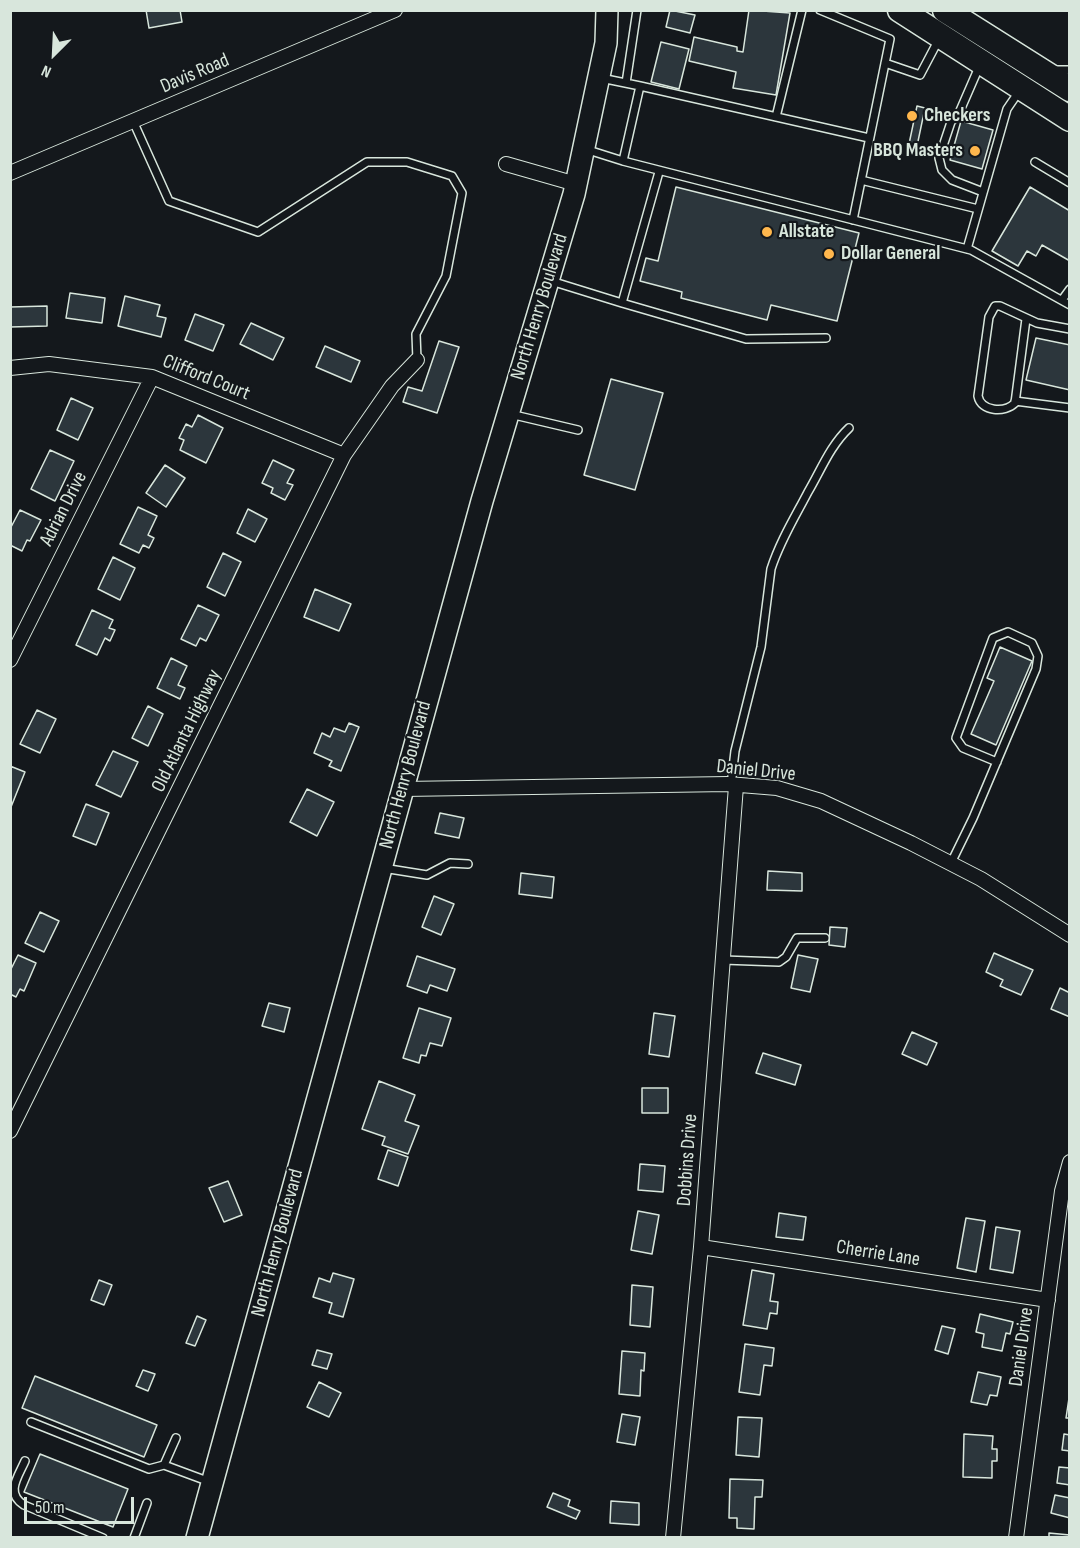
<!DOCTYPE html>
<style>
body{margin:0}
#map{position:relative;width:1080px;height:1548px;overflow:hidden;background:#14181c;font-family:"Sofia Sans Condensed",sans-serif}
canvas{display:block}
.frame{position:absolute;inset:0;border:12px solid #d8e6dc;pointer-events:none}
.north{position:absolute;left:24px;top:24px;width:60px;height:60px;-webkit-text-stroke:4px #14181c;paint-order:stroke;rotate:204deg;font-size:16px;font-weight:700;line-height:24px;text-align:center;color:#d8e6dc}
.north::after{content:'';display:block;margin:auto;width:21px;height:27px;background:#d8e6dc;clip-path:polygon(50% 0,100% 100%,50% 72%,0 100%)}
.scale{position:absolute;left:24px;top:1497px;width:110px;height:27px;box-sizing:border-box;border:3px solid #d8e6dc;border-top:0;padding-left:8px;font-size:18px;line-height:21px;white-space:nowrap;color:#d8e6dc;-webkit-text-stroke:4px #14181c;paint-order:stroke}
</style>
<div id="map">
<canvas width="1080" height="1548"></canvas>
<div class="frame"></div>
<div class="north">N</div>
<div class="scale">50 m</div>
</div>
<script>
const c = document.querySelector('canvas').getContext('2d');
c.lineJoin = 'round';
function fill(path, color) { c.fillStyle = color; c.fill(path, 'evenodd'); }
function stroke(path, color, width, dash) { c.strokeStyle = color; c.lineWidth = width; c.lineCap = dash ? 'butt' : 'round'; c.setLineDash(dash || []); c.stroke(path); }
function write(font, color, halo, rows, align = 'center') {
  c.font = font + ' "Sofia Sans Condensed",sans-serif'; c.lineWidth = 4.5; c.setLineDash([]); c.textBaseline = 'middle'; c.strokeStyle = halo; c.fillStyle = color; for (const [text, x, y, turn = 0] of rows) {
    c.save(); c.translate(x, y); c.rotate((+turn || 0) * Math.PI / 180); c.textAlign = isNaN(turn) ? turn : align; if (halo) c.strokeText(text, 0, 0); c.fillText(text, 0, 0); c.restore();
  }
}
const building = new Path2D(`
 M146 10H180L182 22 149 28Z
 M670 10 695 15 690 33 666 27Z
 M749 10 790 13 776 95 733 88 736 72 689 61 694 37 737 47V51L743 52Z
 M661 42 689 49 679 89 651 82Z
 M917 106 925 108 917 146 909 144Z
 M961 121 993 130 982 169 950 160Z
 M676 187 859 233 837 321 771 305 767 320 681 298 682 292 640 281 646 258 658 261Z
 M1030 187 1070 211V261L1042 245 1036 256 1027 251 1018 266 992 251Z
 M70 293 105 298 102 323 66 318Z
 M125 296 160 305 157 316 166 318 161 337 118 326Z
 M47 306V326L10 327V307Z
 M195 314 224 325 213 351 185 340Z
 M251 323 284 338 273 360 240 344Z
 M1036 338 1070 345V390L1026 380Z
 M439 341 459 347 437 413 403 402 408 387 422 391Z
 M325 346 360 361 351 382 316 367Z
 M611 379 663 393 635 490 584 475Z
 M71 398 93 408 78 440 57 430Z
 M198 415 223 428 206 463 180 450 184 440 179 438 186 424 192 427Z
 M50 450 74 461 55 501 31 489Z
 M273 460 294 470 287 483 293 485 285 500 271 493 273 488 262 483Z
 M165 465 185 478 166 507 146 493Z
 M138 507 157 516 148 535 154 538 149 548 143 545 139 553 120 544Z
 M248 509 267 519 255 542 237 533Z
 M20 510 41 520 30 541 27 540 22 551 10 545V529Z
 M223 553 241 562 225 596 207 587Z
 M113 557 135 568 120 600 98 589Z
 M315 589 351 604 339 631 304 617Z
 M198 605 219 615 206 641 200 638 196 646 181 639Z
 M92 610 113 620 109 628 115 630 110 641 105 638 97 655 76 645Z
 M1000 647 1032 661 996 745 971 734 994 681 987 678Z
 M171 658 187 666 178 685 185 688 180 699 157 688Z
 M148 706 163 714 148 746 132 738Z
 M37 710 56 719 40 753 20 744Z
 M349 723 359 727 341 771 329 766 332 761 314 753 322 733 330 737 334 728 345 732Z
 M113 751 138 762 121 797 96 785Z
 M10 766 25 772 11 807 10 806Z
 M307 789 334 802 317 836 290 822Z
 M86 804 109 813 96 845 73 836Z
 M440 813 464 818 459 838 435 833Z
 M768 871 802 873V891L767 890Z
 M521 873 554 877 552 898 519 894Z
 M434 896 454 904 441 935 422 927Z
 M40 912 59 921 44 952 25 943Z
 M830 927 847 928 845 947 829 945Z
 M994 953 1033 970 1021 995 1000 986 1003 980 986 972Z
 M18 955 36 963 24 991 20 989 16 997 10 994V971Z
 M798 955 818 959 810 992 791 988Z
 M417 956 455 969 447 991 430 985 427 993 407 986Z
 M1060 988 1070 993V1017L1051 1009Z
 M269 1003 290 1008 284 1032 262 1026Z
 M419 1008 451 1018 442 1046 430 1043 426 1056 421 1055 419 1063 403 1058Z
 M654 1013 675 1016 669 1057 649 1054Z
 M912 1032 937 1043 927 1065 902 1054Z
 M763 1053 801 1065 795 1085 756 1073Z
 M379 1081 415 1095 405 1121 419 1126 408 1154 382 1145 385 1137 362 1129Z
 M642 1088H668V1113H642Z
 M388 1150 408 1157 398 1186 378 1179Z
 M640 1164 665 1166 663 1192 638 1190Z
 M228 1181 242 1215 224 1222 209 1188Z
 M638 1211 659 1215 652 1254 631 1250Z
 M779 1213 806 1217 803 1240 776 1237Z
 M966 1218 985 1221 976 1272 957 1268Z
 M996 1227 1020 1231 1013 1273 990 1269Z
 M752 1270 774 1274 770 1301 778 1302 777 1314 770 1313 767 1329 743 1325Z
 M333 1273 354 1279 343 1317 329 1313 332 1303 313 1297 319 1278 330 1282Z
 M99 1280 112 1285 104 1305 91 1300Z
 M632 1285 653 1287 650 1327 630 1325Z
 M980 1314 1013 1322 1010 1334 1006 1333 1002 1351 982 1347 984 1334 976 1332Z
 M197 1316 206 1320 195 1346 186 1343Z
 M942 1326 955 1329 948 1354 935 1350Z
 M745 1344 774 1348 772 1366 764 1365 760 1395 739 1392Z
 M317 1350 332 1354 327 1369 312 1365Z
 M622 1351 645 1353 644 1371 641 1370 640 1396 619 1394Z
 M143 1370 155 1374 148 1391 136 1386Z
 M978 1372 1001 1377 997 1396 990 1395 987 1405 971 1402Z
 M35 1376 157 1425 144 1457 22 1408Z
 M319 1382 341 1393 329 1417 307 1407Z
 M1069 1398H1070V1418H1066Z
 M622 1414 640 1417 635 1445 617 1442Z
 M738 1417 762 1418 759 1457 736 1455Z
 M964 1434 993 1436 992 1449H997V1461H992V1478L963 1477Z
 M1064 1434 1070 1435V1451L1062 1450Z
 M40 1454 128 1489 113 1527 24 1492Z
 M1059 1467 1070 1468V1485L1057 1483Z
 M730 1479 763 1480 762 1497H755L754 1529 737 1528V1518H729Z
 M553 1493 570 1500 568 1506 580 1511 576 1519 547 1507Z
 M1055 1495 1070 1498V1518L1051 1513Z
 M611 1501 639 1503V1525L610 1523Z
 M1049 1533 1070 1535V1538H1049Z`);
fill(building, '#2c363c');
stroke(building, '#d8e6dc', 1.5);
const lane = new Path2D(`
 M820 10 890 39 853 220
 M885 63 920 75 939 39
 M979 67 959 113 951 122 939 158 942 170 952 180 983 192
 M1054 70H1070
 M601 78 640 86
 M626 83 637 10
 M776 117 802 10
 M133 121 169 201 258 232 367 162H407L452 176 462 193 446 276 416 334 417 360
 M869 138 640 86 623 161 971 250 1070 305
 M585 149 623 161
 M1035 162 1070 183
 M861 180 978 209
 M967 249 1007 109 1020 90
 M551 281 622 303 659 172
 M1062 300 1070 289
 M622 303 746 339 826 338
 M1026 319 1015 403C1005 413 981 412 978 396L989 317 995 306H1000L1037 323 1070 329
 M1015 401 1070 408
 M510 414 578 430
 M731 785 735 751 761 647 771 569C780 541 795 517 808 492 821 470 830 446 849 428
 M951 863 973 818 1036 669 1038 656 1032 643 1008 632 993 638 956 738 963 748 997 762
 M383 868 427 875 450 863 468 864
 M723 960 779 962 786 957 797 938H825
 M31 1422 149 1469 164 1465 210 1482
 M25 1461C18 1477 5 1493 24 1505L103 1538
 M164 1465 176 1438
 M134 1538 147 1503`);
const street = new Path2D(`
 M506 164 576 184
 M10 173 395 10
 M10 368 49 364 152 377 344 455
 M10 660 152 377
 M403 789 728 784 777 788 821 801 911 843 981 879 1070 935
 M10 1131 344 455 392 386 417 360
 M701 1247 1048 1300
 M673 1538 701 1247 736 786
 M1016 1538 1062 1191 1070 1162`);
const primary = new Path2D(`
 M197 1538 482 501 574 194 606 43 607 10`);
const highway = new Path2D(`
 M900 10 1070 119
 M945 10 1070 89`);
stroke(lane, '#d8e6dc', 10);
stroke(street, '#d8e6dc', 16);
stroke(primary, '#d8e6dc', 24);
stroke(highway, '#d8e6dc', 27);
stroke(lane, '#14181c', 7);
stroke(street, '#14181c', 14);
stroke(primary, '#14181c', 21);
stroke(highway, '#14181c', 24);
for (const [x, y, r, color] of [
 [912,116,6,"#ffb74d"],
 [975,151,6,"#ffb74d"],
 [767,232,6,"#ffb74d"],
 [829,254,6,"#ffb74d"]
]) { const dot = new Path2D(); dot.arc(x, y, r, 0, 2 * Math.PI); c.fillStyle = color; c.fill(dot); stroke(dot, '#14181c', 2); }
write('20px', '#d8e6dc', '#14181c', [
 ["Davis Road",195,74,-23],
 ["North Henry Boulevard",540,307,-73],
 ["Clifford Court",206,378,22],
 ["Adrian Drive",64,509,-63],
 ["Old Atlanta Highway",187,731,-64],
 ["Daniel Drive",756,771,6],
 ["North Henry Boulevard",406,775,-75],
 ["Dobbins Drive",688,1160,-86],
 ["North Henry Boulevard",278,1243,-75],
 ["Cherrie Lane",878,1254,9],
 ["Daniel Drive",1022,1347,-82]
]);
write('bold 20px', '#d8e6dc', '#14181c', [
 ["Checkers",924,116],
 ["BBQ Masters",963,151,"right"],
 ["Allstate",779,232],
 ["Dollar General",841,254]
], 'left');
</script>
